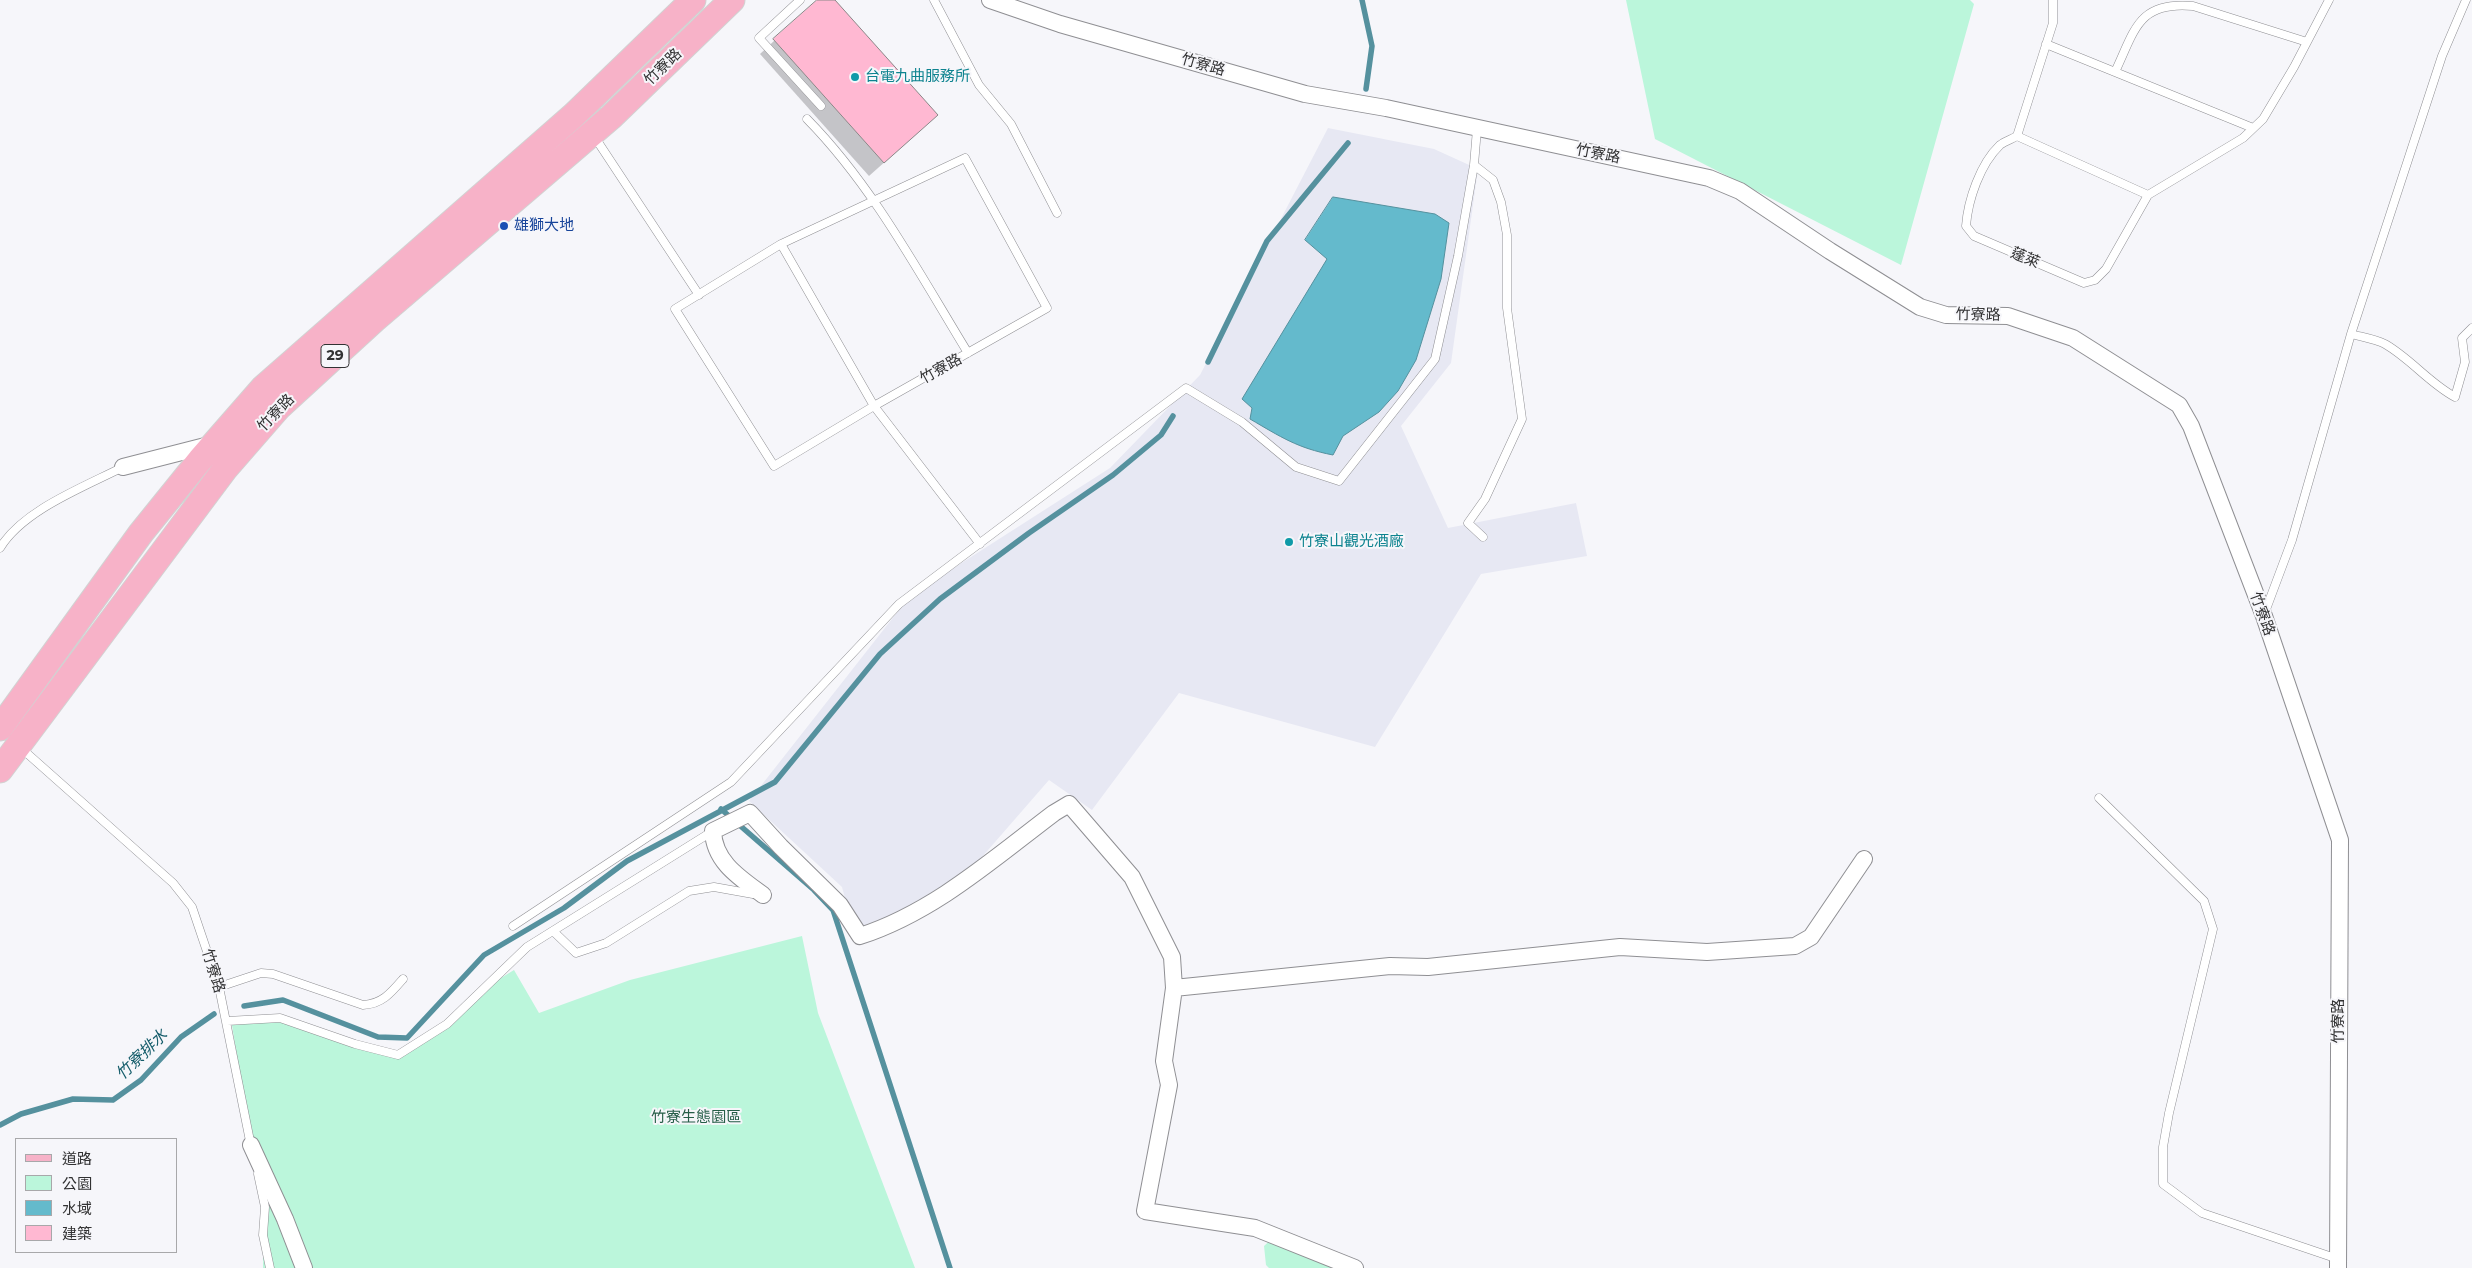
<!DOCTYPE html>
<meta charset="utf-8">
<style>
body{margin:0}
#map{position:relative;width:2472px;height:1268px;overflow:hidden;background:#f6f6fa;font-family:Montserrat,"Noto Sans TC",sans-serif}
canvas{display:block}
.legend{position:absolute;left:15px;top:1138px;width:162px;height:115px;box-sizing:border-box;background:#f6f6fa;border:1px solid #a8a8aa;margin:0;padding:6px 9px;list-style:none;font-size:15px;color:#323233}
.legend li{display:flex;align-items:center;gap:10px;height:25px}
.legend b{width:25px;border:1px solid #a8a8aa}
</style>
<div id="map">
<canvas width="2472" height="1268"></canvas>
<ul class="legend">
<li><b style="height:6px;background:#f7b2c8"></b>道路</li>
<li><b style="height:14px;background:#bbf6db"></b>公園</li>
<li><b style="height:14px;background:#64bacc"></b>水域</li>
<li><b style="height:14px;background:#ffb8d2"></b>建築</li>
</ul>
</div>
<script>
const c = document.querySelector('canvas').getContext('2d');
c.lineJoin = 'round';
function fill(path, color) { c.fillStyle = color; c.fill(path, 'evenodd'); }
function stroke(path, color, width, dash) { c.strokeStyle = color; c.lineWidth = width; c.lineCap = dash ? 'butt' : 'round'; c.setLineDash(dash || []); c.stroke(path); }
function write(font, color, halo, rows, align = 'center') {
  c.font = font + ' Montserrat,"Noto Sans TC",sans-serif'; c.lineWidth = 4; c.setLineDash([]); c.textBaseline = 'middle'; c.strokeStyle = halo; c.fillStyle = color; for (const [text, x, y, turn = 0] of rows) {
    c.save(); c.translate(x, y); c.rotate((+turn || 0) * Math.PI / 180); c.textAlign = isNaN(turn) ? turn : align; if (halo) c.strokeText(text, 0, 0); c.fillText(text, 0, 0); c.restore();
  }
}
fill(new Path2D(`
 M1328 128 1434 149 1478 169 1451 363 1401 426 1448 528 1576 503 1587 556 1481 574 1375 747 1179 693 1092 810 1049 780 955 888 854 932 842 887 749 801 910 596 1110 468 1200 375Z`), '#e7e8f3');
fill(new Path2D(`
 M1626 0H1970L1974 4 1901 265 1655 139Z
 M802 936 818 1013 915 1268H263C263 1250 264 1232 262 1214 256 1150 241 1088 232 1025L280 1018 398 1055 447 1024 478 992 514 970 539 1013 630 980Z
 M1276 1235 1348 1268H1269L1266 1265 1264 1246Z`), '#bbf6db');
const water = new Path2D(`
 M1333 197 1435 214 1449 223 1441 279 1416 360 1398 391 1379 412 1343 436 1333 455C1297 448 1281 437 1250 419L1252 408 1242 399 1327 259 1305 240Z`);
fill(water, '#64bacc');
stroke(water, '#55919e', 1);
fill(new Path2D(`
 M818 0H833L922 129 869 176 760 54Z`), '#0003');
stroke(new Path2D(`
 M1362 0 1372 46 1366 89
 M1208 362 1267 241 1348 143
 M721 809 814 890 833 910 950 1268
 M244 1006 283 1000 378 1037 407 1038 484 955 564 908 627 861 775 782 880 654 940 599 1029 533 1113 475 1161 435 1173 416
 M0 1125 21 1114 73 1099 113 1100 141 1080 181 1037 214 1014`), '#55919e', 5.5);
const building = new Path2D(`
 M817 0H835L938 115 884 163 773 39Z`);
fill(building, '#ffb8d2');
stroke(building, '#8b8788', 1);
const lane = new Path2D(`
 M800 0 759 38 821 106
 M934 0 979 85 1011 124 1057 213
 M2053 0V23L2017 136C2012 139 2005 141 2000 145 1980 164 1968 200 1966 226L1974 236 2084 283 2095 280 2106 269 2148 195 2243 138 2263 119 2294 67 2329 0
 M2046 44 2253 128
 M2115 72C2135 30 2138 1 2193 6L2307 42
 M807 119C873 186 919 273 968 353
 M594 136 699 295
 M2017 136 2148 195
 M965 158 1047 308 874 406 774 466 675 309 781 244Z
 M1474 165 1493 180 1501 202 1507 235V308L1522 419 1485 499 1468 523 1483 537
 M781 244 874 406 980 544
 M2351 334C2362 337 2375 339 2385 344 2411 359 2429 383 2455 397L2465 362 2462 338 2472 328
 M0 548C23 510 84 487 123 467
 M2265 612 2292 540 2351 334 2442 56 2466 0
 M21 748 173 883 192 907 219 987 251 1146
 M2099 798 2204 901 2213 929 2169 1113 2163 1147V1184L2202 1213 2338 1259
 M513 926 731 782 899 604 1186 388 1242 422 1296 467 1339 481 1435 359 1458 256 1474 165 1477 129
 M553 931 576 953 606 943 689 891 714 887 753 894
 M219 987 261 973 273 974 363 1005C382 1004 391 993 403 979
 M227 1021 280 1018 355 1044 398 1055 447 1024 527 947 713 831
 M258 1174 265 1207 263 1235 270 1268`);
const street = new Path2D(`
 M990 0 1060 24 1305 94 1386 108 1709 178 1740 191 1830 251 1920 307 1946 315 2008 316 2073 338 2179 405 2191 426 2264 616 2340 840 2338 1268
 M123 467 213 444
 M763 895C740 878 714 862 713 831L750 813 781 847 840 905 860 936C934 912 993 859 1054 813L1069 804 1132 877 1172 957 1174 988 1164 1061 1169 1085 1145 1211 1255 1228 1355 1268
 M1174 988 1390 966 1428 967 1620 947 1707 952 1795 946 1811 937 1864 859
 M251 1145 285 1219 304 1268`);
const primary = new Path2D(`
 M0 728 141 533 200 460 263 388 574 115 693 0
 M0 770 225 469 279 407 374 320 611 117 732 0`);
stroke(lane, '#8f8f93', 9);
stroke(street, '#8f8f93', 18);
stroke(primary, '#d2d2d2', 27);
stroke(lane, '#fff', 8);
stroke(street, '#fff', 16);
stroke(primary, '#f7b2c8', 25);
for (const [x, y, r, color] of [
 [855,77,5,"#0f9aa8"],
 [504,226,5,"#1a4fb4"],
 [1289,542,5,"#0f9aa8"]
]) { const dot = new Path2D(); dot.arc(x, y, r, 0, 2 * Math.PI); c.fillStyle = color; c.fill(dot); stroke(dot, '#f6f6fa', 2); }
for (const [x, y, w] of [
 [335,356,28]
]) { const box = new Path2D(); box.roundRect(x - w / 2, y - 11.5, w, 23, 4); c.fillStyle = '#f6f6fa'; c.fill(box); stroke(box, '#323233', 1); }
write('bold 14px', '#323233', null, [
 ["29",335,356]
]);
write('15px', '#323233', '#f6f6fa', [
 ["竹寮路",1203,65,16],
 ["竹寮路",663,67,-44],
 ["竹寮路",1598,154,11],
 ["蓬萊",2025,258,23],
 ["竹寮路",1978,315,1],
 ["竹寮路",941,369,-29],
 ["竹寮路",276,413,-46],
 ["竹寮路",2262,614,70],
 ["竹寮路",213,971,73],
 ["竹寮路",2339,1021,-90]
]);
write('15px', '#0d838f', '#f6f6fa', [
 ["台電九曲服務所",865,77],
 ["竹寮山觀光酒廠",1299,542]
], 'left');
write('15px', '#164399', '#f6f6fa', [
 ["雄獅大地",514,226]
], 'left');
write('15px', '#265e48', '#f6f6fa', [
 ["竹寮生態園區",696,1118]
]);
write('italic 16px', '#145c6a', '#f6f6fa', [
 ["竹寮排水",142,1055,-44]
]);
</script>
